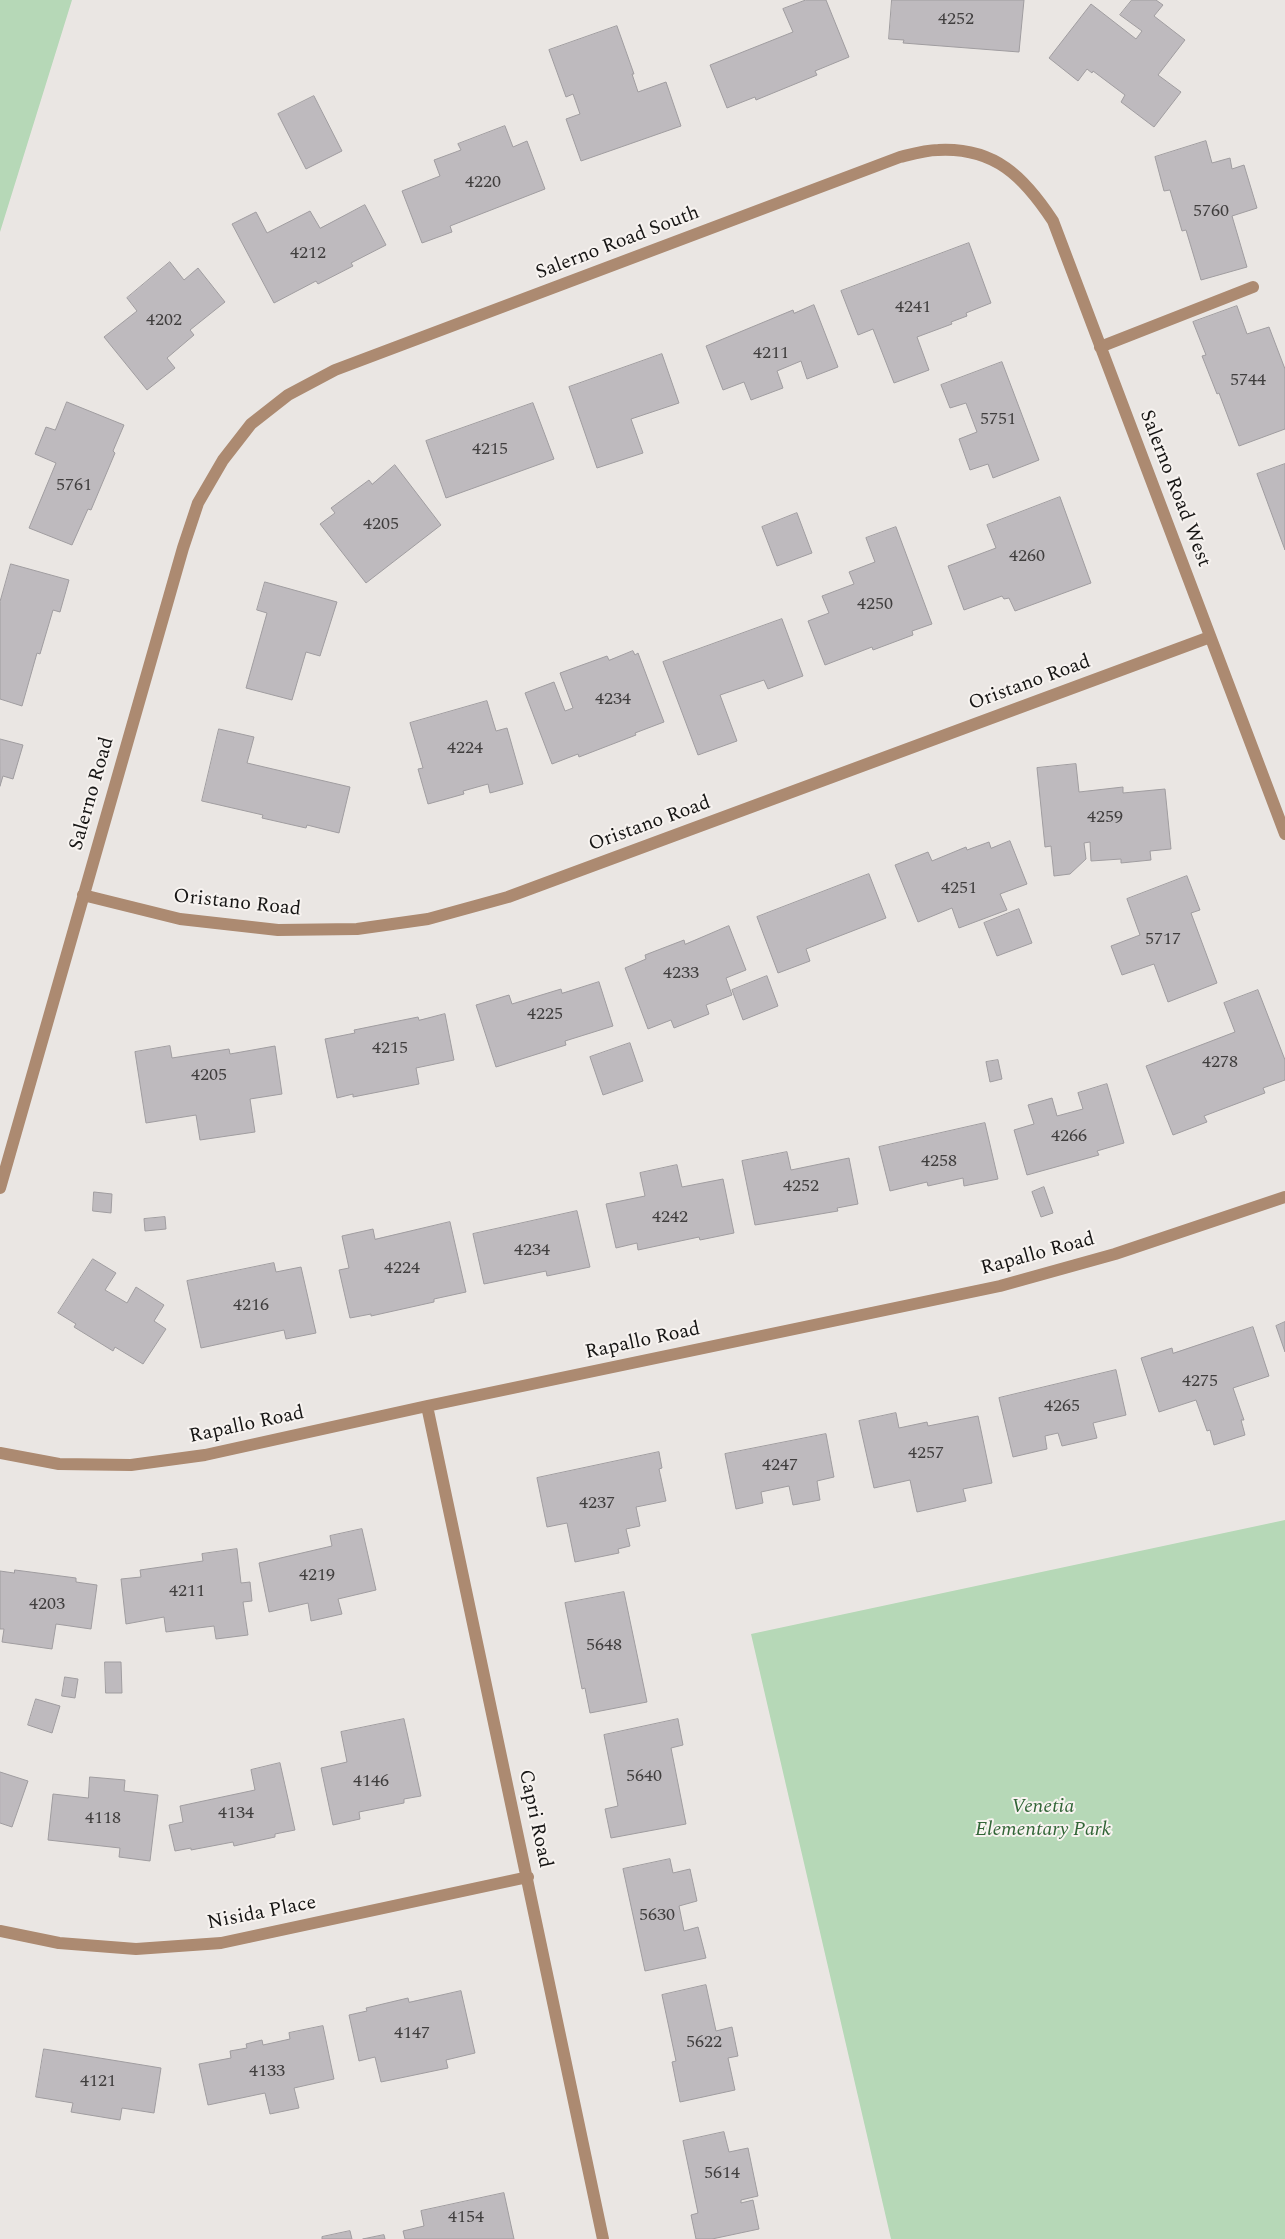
<!DOCTYPE html>
<style>
body{margin:0}
canvas{display:block;background:#eae6e3}
</style>
<canvas width="1285" height="2239"></canvas>
<script>
const c = document.querySelector('canvas').getContext('2d');
c.lineJoin = 'round';
function fill(path, color) { c.fillStyle = color; c.fill(path, 'evenodd'); }
function stroke(path, color, width, dash) { c.strokeStyle = color; c.lineWidth = width; c.lineCap = dash ? 'butt' : 'round'; c.setLineDash(dash || []); c.stroke(path); }
function write(font, color, halo, rows, align = 'center') {
  c.font = font + ' Spectral,serif'; c.lineWidth = 4; c.setLineDash([]); c.textBaseline = 'middle'; c.strokeStyle = halo; c.fillStyle = color; for (const [text, x, y, turn = 0] of rows) {
    c.save(); c.translate(x, y); c.rotate((+turn || 0) * Math.PI / 180); c.textAlign = isNaN(turn) ? turn : align; if (halo) c.strokeText(text, 0, 0); c.fillText(text, 0, 0); c.restore();
  }
}
fill(new Path2D(`
 M0 0H72L0 232Z
 M1285 1520V2239H891L751 1634Z`), '#b6d8b7');
const building = new Path2D(`
 M806 0H826L849 57 815 71 817 75 756 100 755 97 727 108 710 65 793 32 783 9Z
 M892 0H1024L1019 52 903 43 904 40 889 39Z
 M1132 0H1156L1163 5 1154 16 1185 40 1158 75 1181 92 1154 127 1121 102 1125 95 1093 71 1092 73 1087 69 1078 81 1049 58 1091 4 1136 39 1142 31 1120 15Z
 M617 26 634 74H632L638 92 666 82 681 126 581 161 566 119 580 114 573 94 566 97 549 50Z
 M314 96 342 151 306 169 278 114Z
 M505 126 513 147 527 141 545 189 450 226 452 232 422 243 402 191 440 176 434 160 461 150 458 144Z
 M1206 141 1212 163 1230 158 1232 169 1244 165 1257 208 1232 216 1247 267 1201 280 1186 230 1182 231 1170 190 1164 191 1155 157Z
 M365 205 386 245 351 263 353 266 318 284 316 281 274 303 232 224 256 212 267 233 310 211 320 228Z
 M969 243 991 303 966 313 967 316 951 322 952 324 917 337 929 370 894 383 873 329 858 335 841 291Z
 M170 262 184 280 198 268 225 302 190 330 194 335 167 358 175 368 147 390 104 337 137 311 127 298Z
 M814 305 838 367 807 379 801 361 777 371 783 388 751 400 744 382 723 390 706 346 793 310 794 313Z
 M1237 306 1247 334 1269 327 1285 369V429L1239 446 1219 393 1217 394 1202 356 1206 355 1193 322Z
 M662 354 679 403 631 419 643 453 597 468 569 387Z
 M1002 362 1039 460 993 478 988 464 970 470 959 439 977 432 966 403 950 408 941 385Z
 M67 402 124 425 113 451 115 453 91 510 88 509 72 545 29 528 56 463 35 454 46 427 55 430Z
 M533 403 554 459 446 498 426 441Z
 M1285 464V550L1257 474Z
 M395 465 441 525 366 583 320 524 335 513 331 508 369 480 372 484Z
 M1060 497 1091 583 1015 611 1009 598 1004 599 1002 596 964 610 948 566 996 548 987 525Z
 M797 513 812 553 777 566 762 527Z
 M896 527 932 624 912 631 913 635 873 650 872 647 825 665 808 621 829 613 822 596 854 584 849 572 875 562 866 538Z
 M11 564 69 580 60 612 53 610 40 654 37 653 22 706 0 699V602Z
 M265 582 337 602 320 656 306 652 292 700 246 688 267 613 257 610Z
 M782 619 803 676 768 689 764 680 720 695 737 741 698 755 663 662Z
 M633 651 635 655 638 653 664 722 635 733 636 735 579 757 578 754 552 764 525 693 554 682 565 711 573 708 560 673 607 656 609 660Z
 M487 701 496 731 507 728 523 784 490 793 488 784 463 791 464 794 428 804 418 769 423 768 410 723Z
 M219 729 254 737 247 763 350 787 339 833 307 825 306 828 262 818 263 815 202 801Z
 M0 739 23 745 13 779 3 776 0 786Z
 M1076 764 1079 792 1123 787V793L1165 789 1171 849 1150 851 1151 860 1121 863V859L1091 861 1090 842 1084 843 1086 859 1070 874 1054 876 1051 846 1045 847 1037 768Z
 M1010 841 1027 884 1000 894 1007 910 959 928 952 908 918 922 895 865 928 852 932 861 966 847 967 850 989 842 991 848Z
 M869 874 886 918 806 949 810 961 778 973 757 917Z
 M1187 876 1200 910 1191 913 1217 983 1168 1002 1154 964 1122 975 1111 946 1140 935 1127 899Z
 M1019 909 1032 943 997 956 984 923Z
 M729 926 746 970 726 978 732 995 706 1005 709 1014 674 1028 671 1020 648 1029 625 968 646 959 645 955 684 940 685 944Z
 M767 976 778 1006 743 1020 732 990Z
 M599 982 613 1026 565 1041 566 1045 496 1067 476 1005 509 995 512 1004 561 989 562 993Z
 M1258 990 1285 1060V1080L1263 1088 1265 1093 1204 1116 1207 1122 1173 1135 1146 1066 1235 1032 1224 1003Z
 M445 1014 454 1060 416 1068 419 1084 353 1097V1094L337 1098 325 1039 355 1033 354 1030 418 1017 419 1020Z
 M630 1043 643 1081 603 1095 590 1057Z
 M170 1046 172 1058 229 1049 230 1054 275 1046 282 1094 250 1099 255 1132 200 1140 196 1115 146 1123 135 1052Z
 M998 1060 1002 1079 990 1082 986 1062Z
 M1107 1084 1124 1143 1097 1151 1099 1155 1027 1175 1014 1130 1034 1124 1028 1105 1052 1098 1057 1116 1083 1109 1078 1093Z
 M985 1123 998 1179 964 1186 963 1178 928 1186 927 1182 890 1191 879 1147Z
 M787 1152 791 1170 849 1158 858 1204 837 1208 838 1211 755 1225 742 1161Z
 M677 1165 682 1187 723 1179 734 1233 700 1240 699 1237 638 1250 637 1243 616 1248 606 1204 645 1196 640 1173Z
 M1044 1187 1053 1213 1041 1217 1032 1192Z
 M94 1192 112 1194 111 1213 93 1211Z
 M577 1211 590 1267 547 1276 546 1271 484 1284 473 1234Z
 M165 1217 166 1229 145 1231 144 1219Z
 M450 1222 466 1292 434 1299V1302L371 1316V1314L350 1318 339 1270 349 1268 342 1236 373 1229 375 1239Z
 M93 1259 116 1273 105 1290 127 1303 136 1287 164 1305 154 1321 166 1329 143 1364 115 1347 113 1351 74 1327 76 1324 58 1313Z
 M274 1263 276 1272 301 1267 316 1333 286 1339 284 1330 201 1348 187 1281Z
 M1285 1322V1352L1276 1326Z
 M1253 1327 1269 1376 1233 1388 1244 1420H1241L1245 1435 1214 1445 1210 1430 1207 1431 1196 1400 1159 1412 1141 1358 1172 1348 1173 1353Z
 M1116 1370 1126 1415 1093 1423 1097 1438 1062 1446 1058 1433 1045 1436 1047 1449 1013 1457 999 1398Z
 M896 1413 899 1428 927 1422 928 1426 978 1416 992 1483 963 1489 966 1501 917 1512 910 1480 874 1488 859 1421Z
 M826 1434 834 1477 817 1481 820 1500 793 1505 789 1486 761 1492 763 1503 736 1509 725 1454Z
 M659 1452 662 1468 659 1469 666 1501 636 1507 640 1526 626 1529 630 1546 618 1549 619 1553 575 1562 567 1523 547 1527 537 1478Z
 M362 1529 376 1590 338 1599 342 1614 311 1621 308 1603 269 1612 259 1563 332 1546 330 1536Z
 M237 1549 241 1583 250 1582 252 1601 243 1602 248 1635 216 1639 214 1626 166 1632 164 1617 126 1624 121 1579 141 1577 140 1570 203 1561 202 1554Z
 M15 1570 76 1578V1582L97 1585 91 1629 56 1624 52 1649 2 1642 4 1629H0V1571L14 1573Z
 M624 1592 647 1702 590 1713 585 1688 582 1689 565 1603Z
 M105 1662H121L122 1693H106Z
 M65 1677 78 1679 75 1698 62 1696Z
 M36 1699 60 1706 52 1733 28 1725Z
 M404 1719 421 1796 404 1799V1803L359 1812 360 1819 333 1825 321 1768 347 1762 341 1732Z
 M678 1719 683 1745 671 1748 686 1824 611 1838 605 1809 618 1806 604 1735Z
 M280 1763 295 1830 275 1834V1837L234 1846 233 1842 191 1850V1848L175 1851 169 1825 183 1822 180 1806 255 1790 251 1770Z
 M0 1772 28 1781 12 1827 0 1823Z
 M90 1777 125 1780 124 1791 158 1795 150 1861 119 1857 120 1848 48 1840 53 1794 88 1798Z
 M670 1859 673 1873 690 1869 697 1901 679 1906 684 1931 698 1927 706 1958 645 1971 623 1869Z
 M706 1985 716 2031 732 2027 738 2056 728 2058 735 2090 680 2102 672 2062 676 2061 662 1995Z
 M461 1991 475 2053 446 2060 448 2068 381 2082 375 2057 359 2061 349 2015 367 2011 366 2008 408 1998 409 2002Z
 M323 2026 334 2079 294 2088 299 2108 270 2114 265 2093 208 2105 199 2064 231 2058 230 2051 247 2048 246 2044 262 2040 263 2045 290 2039 289 2033Z
 M44 2049 161 2068 154 2113 122 2108 120 2120 71 2112 73 2103 36 2097Z
 M724 2132 729 2152 748 2148 758 2196 741 2200V2203L753 2200 759 2229 712 2239H696L691 2215 698 2213 683 2141Z
 M504 2193 514 2239H405L403 2231 424 2226 421 2211Z
 M350 2231 352 2239H322V2237Z
 M384 2235 385 2239H363Z`);
fill(building, '#bebabe');
stroke(building, '#a09da0', 1);
stroke(new Path2D(`
 M1100 347 1253 287
 M83 895 180 919 278 930 357 929 428 919 508 897 1210 637
 M0 1188 183 548 198 503 223 460 251 424 288 395 335 370 900 157C912 154 926 150 938 150 995 147 1024 177 1053 221L1285 834
 M427 1406 603 2239
 M0 1453 59 1464 131 1465 205 1455 427 1406 1000 1286 1115 1254 1285 1197
 M0 1931 59 1943 136 1949 221 1943 528 1877`), '#ac8a71', 12);
write('18px', '#403e3e', null, [
 ["4252",956,20],
 ["4220",483,183],
 ["5760",1211,212],
 ["4212",308,254],
 ["4241",913,308],
 ["4202",164,321],
 ["4211",771,354],
 ["5744",1248,381],
 ["5751",998,420],
 ["4215",490,450],
 ["5761",74,486],
 ["4205",381,525],
 ["4260",1027,557],
 ["4250",875,605],
 ["4234",613,700],
 ["4224",465,749],
 ["4259",1105,818],
 ["4251",959,889],
 ["5717",1163,940],
 ["4233",681,974],
 ["4225",545,1015],
 ["4215",390,1049],
 ["4278",1220,1063],
 ["4205",209,1076],
 ["4266",1069,1137],
 ["4258",939,1162],
 ["4252",801,1187],
 ["4242",670,1218],
 ["4234",532,1251],
 ["4224",402,1269],
 ["4216",251,1306],
 ["4275",1200,1382],
 ["4265",1062,1407],
 ["4257",926,1454],
 ["4247",780,1466],
 ["4237",597,1504],
 ["4219",317,1576],
 ["4211",187,1592],
 ["4203",47,1605],
 ["5648",604,1646],
 ["5640",644,1777],
 ["4146",371,1782],
 ["4134",236,1814],
 ["4118",103,1819],
 ["5630",657,1916],
 ["4147",412,2034],
 ["5622",704,2043],
 ["4133",267,2072],
 ["4121",98,2082],
 ["5614",722,2174],
 ["4154",466,2218]
]);
write('20px', '#161514', '#f7f3f0', [
 ["Salerno Road South",618,244,-21],
 ["Salerno Road West",1174,489,69],
 ["Oristano Road",1030,684,-20],
 ["Salerno Road",93,794,-74],
 ["Oristano Road",650,825,-20],
 ["Oristano Road",237,904,6],
 ["Rapallo Road",1038,1255,-15],
 ["Rapallo Road",643,1342,-12],
 ["Rapallo Road",247,1426,-12],
 ["Capri Road",534,1819,78],
 ["Nisida Place",262,1914,-11]
]);
write('italic 20px', '#316536', '#f7f3f0', [
 ["Venetia",1043,1808],
 ["Elementary Park",1043,1831]
]);
</script>
